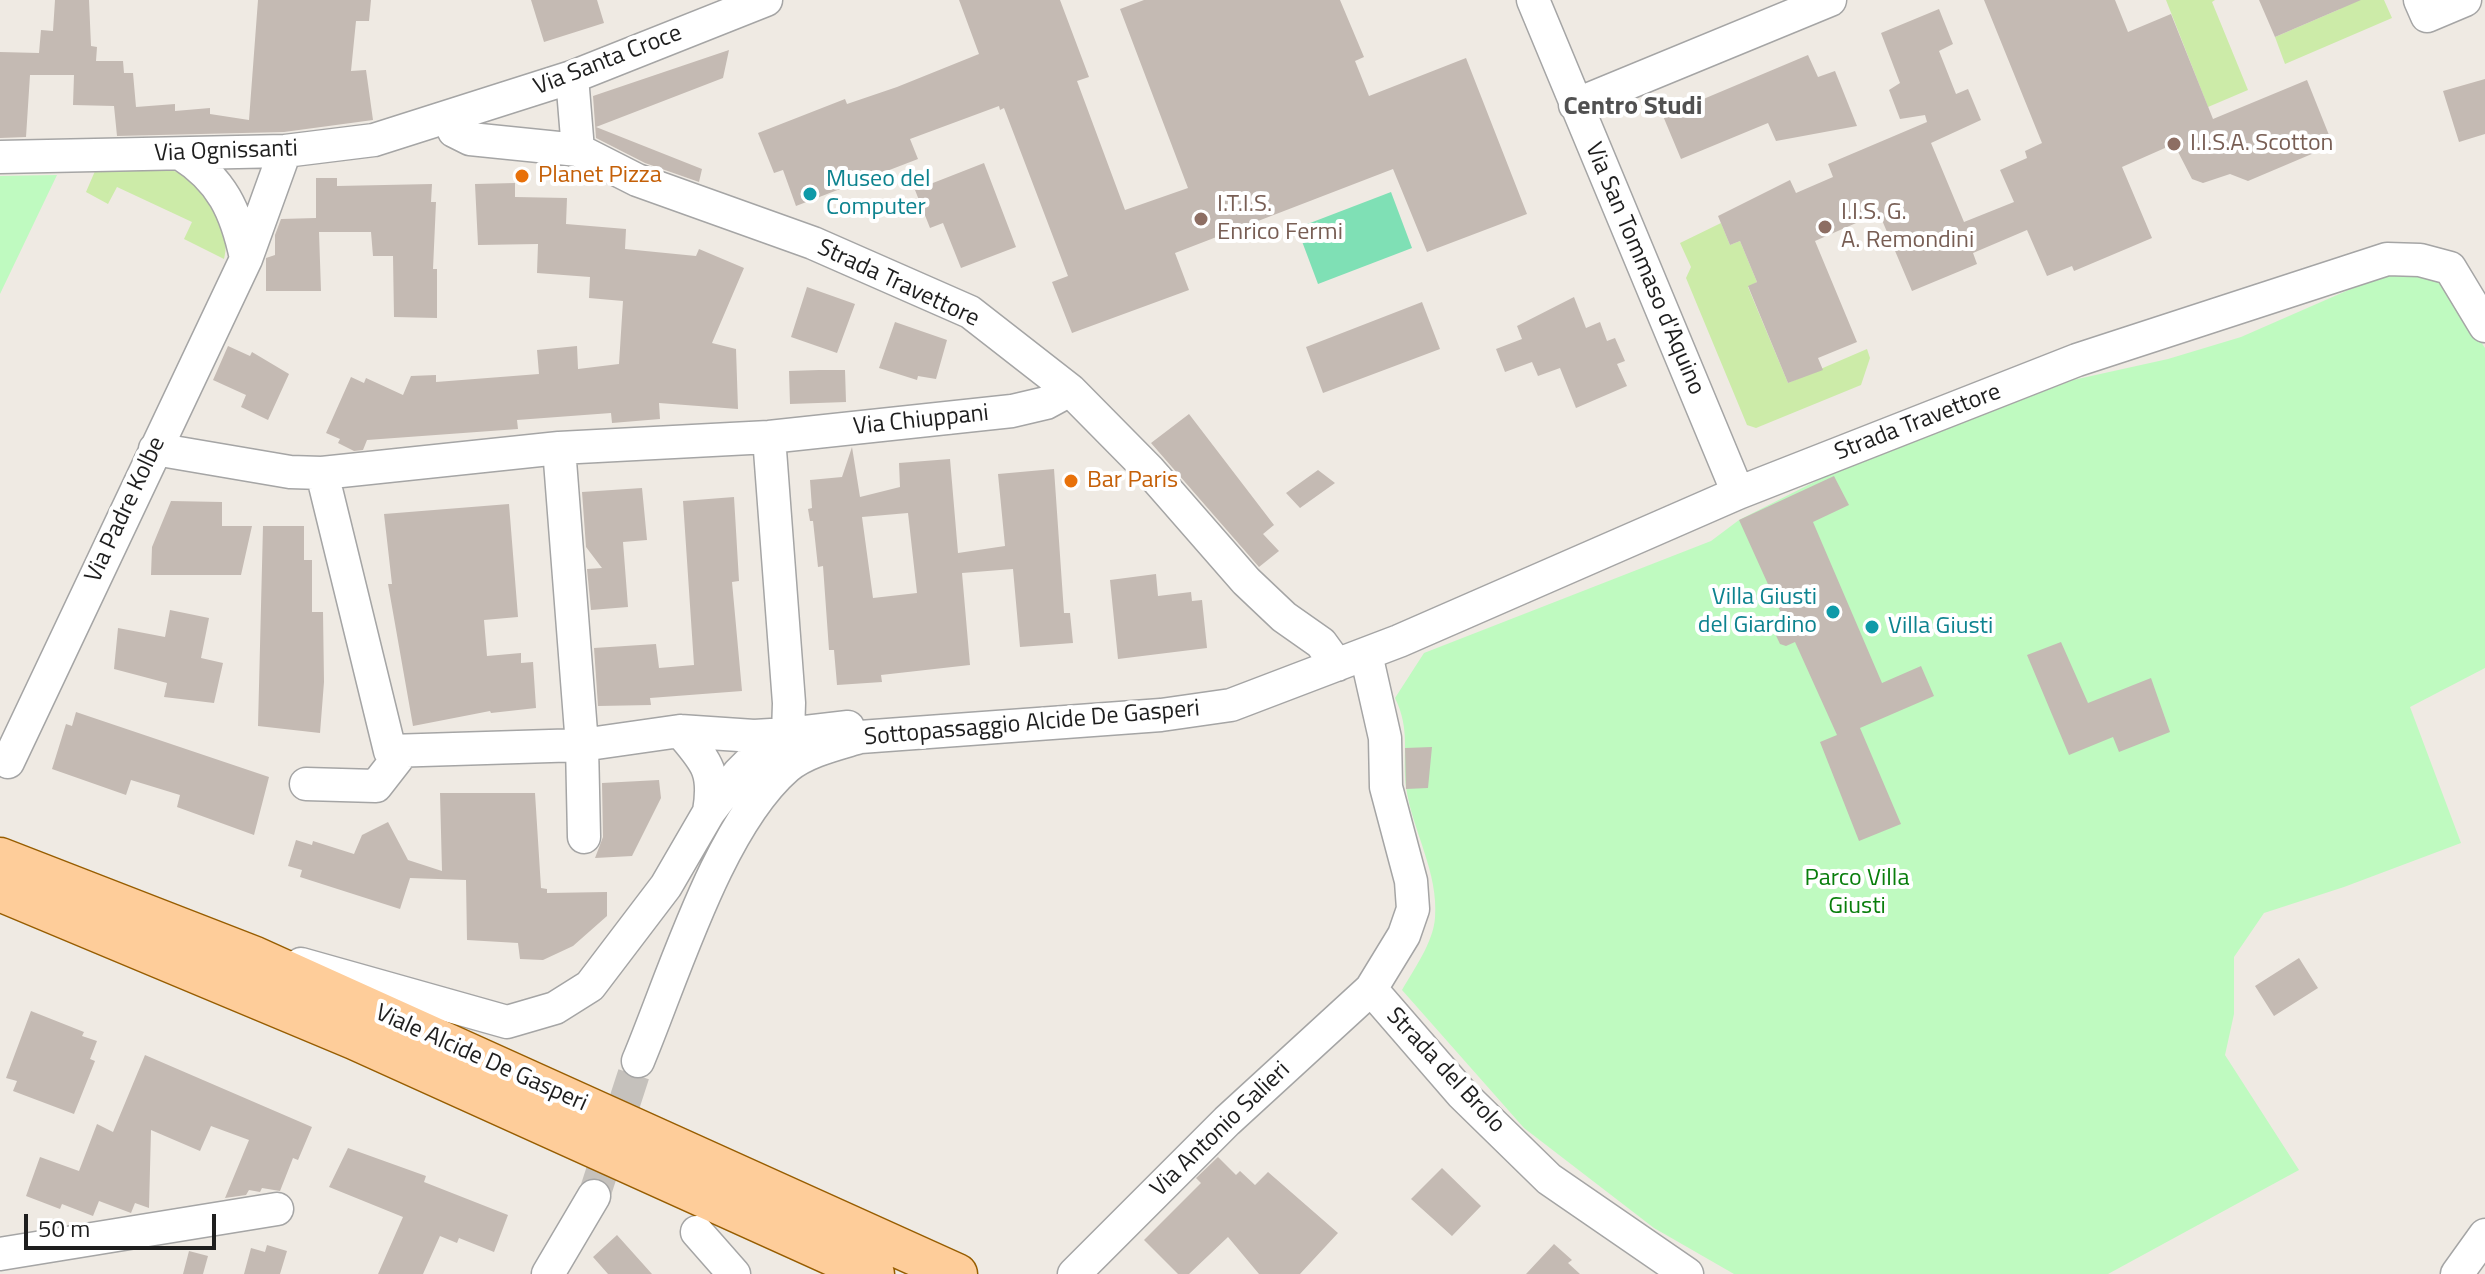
<!DOCTYPE html>
<style>
body{margin:0}
#map{position:relative;width:2485px;height:1274px;overflow:hidden;background:#efeae3;font-family:"Titillium Web",sans-serif}
canvas{display:block}
.scale{position:absolute;left:24px;top:1214px;width:192px;height:36px;box-sizing:border-box;border:4px solid #1e1e1e;border-top:0;padding-left:10px;font-size:24px;line-height:28px;white-space:nowrap;color:#1e1e1e;-webkit-text-stroke:6px #fff;paint-order:stroke}
</style>
<div id="map">
<canvas width="2485" height="1274"></canvas>
<div class="scale">50 m</div>
</div>
<script>
const c = document.querySelector('canvas').getContext('2d');
c.lineJoin = 'round';
function fill(path, color) { c.fillStyle = color; c.fill(path, 'evenodd'); }
function stroke(path, color, width, dash) { c.strokeStyle = color; c.lineWidth = width; c.lineCap = dash ? 'butt' : 'round'; c.setLineDash(dash || []); c.stroke(path); }
function write(font, color, halo, rows, align = 'center') {
  c.font = font + ' "Titillium Web",sans-serif'; c.lineWidth = 8; c.setLineDash([]); c.textBaseline = 'middle'; c.strokeStyle = halo; c.fillStyle = color; for (const [text, x, y, turn = 0] of rows) {
    c.save(); c.translate(x, y); c.rotate((+turn || 0) * Math.PI / 180); c.textAlign = isNaN(turn) ? turn : align; if (halo) c.strokeText(text, 0, 0); c.fillText(text, 0, 0); c.restore();
  }
}
fill(new Path2D(`
 M2166 0H2215L2212 2 2248 90 2208 107Z
 M2337 0H2384L2392 18 2285 64 2275 37 2340 9Z
 M161 167C177 171 201 181 212 195 223 210 229 241 224 259L184 239 192 222 117 187 108 204 86 192 95 171Z
 M1721 223 1730 245 1740 241 1757 282 1748 287 1788 383 1867 349 1870 358 1861 385 1756 428 1747 425 1686 278 1691 267 1680 243Z`), '#cceba8');
fill(new Path2D(`
 M57 175 0 294V176Z
 M2408 269 2439 278 2485 348V668L2410 707 2461 843 2344 887 2264 913 2234 957V1014L2225 1055 2299 1170 2108 1274H1734L1654 1228 1524 1128 1402 990C1414 969 1433 943 1435 918 1439 873 1412 830 1406 787 1402 752 1411 731 1395 698L1424 653 1711 541 1739 520 1832 473 2073 380 2168 359 2241 337 2369 281Z`), '#bffac0');
fill(new Path2D(`
 M1391 192 1412 248 1318 284 1297 228Z`), '#7fe0b5');
fill(new Path2D(`
 M55 0H89L91 46 97 47 96 61H123L124 73H133L136 107 175 104V111L210 108V114L249 120 258 0H371L369 21H356L351 71 366 70 373 120 284 132 117 136 114 106 73 105 74 75H30L26 137 0 138V52L39 53 41 30 53 31Z
 M531 0H597L604 23 544 42Z
 M959 0H1060L1089 77 1077 81 1125 210 1188 188 1120 9 1144 0H1340L1364 57 1355 61 1369 96 1466 58 1527 214 1427 252 1393 169 1175 253 1189 290 1072 333 1052 282 1068 276 1004 108 1000 110 999 106 910 139 918 159 796 206 783 170 774 173 758 133 845 99 847 104 897 87 979 54Z
 M1984 0H2115L2128 32 2171 14 2213 119 2307 80 2333 145 2248 181 2230 174 2203 183 2192 179 2174 144 2122 167 2152 238 2074 271 2072 266 2047 276 2027 230 1973 253 1977 264 1912 291 1879 213 1815 241 1857 342 1818 358 1823 370 1788 383 1748 286 1757 282 1740 241 1730 245 1718 216 1790 180 1796 193 1833 177 1828 164 1927 122 1925 115 1900 119 1889 90 1900 83 1881 33 1939 9 1953 44 1939 51 1956 94 1968 89 1981 120 1931 143 1964 222 2014 202 2000 170 2027 158 2025 151 2042 143Z
 M2259 0H2361L2275 37Z
 M729 50 723 78 596 127 702 169 699 182 645 163 596 138 593 96Z
 M1808 55 1818 77 1835 71 1857 126 1776 141 1768 123 1681 159 1663 116Z
 M2485 79V134L2459 142 2443 91Z
 M984 163 1016 247 961 268 943 223 930 228 915 190Z
 M316 178H337V186L432 184 431 202H436L433 269H437V318L394 317 393 256H373L371 232H319L321 291H266V258L275 255V235L281 219 316 218Z
 M515 183V197L567 198 566 224 626 229 625 249 696 256 699 249 744 268 712 343 736 349 738 409 659 403 660 419 612 423 611 413 517 420 518 429 367 440 363 450 354 451 338 443 340 439 326 433 351 377 364 383 366 378 403 395 411 376 436 375V382L539 374 537 350 577 346 578 369 619 364 623 301 589 298 590 277 537 273 538 244 478 245 475 184Z
 M807 287 855 304 837 353 791 337Z
 M1574 297 1586 328 1600 322 1607 341 1615 338 1625 361 1617 364 1627 386 1576 408 1560 368 1538 376 1532 362 1505 372 1496 349 1522 339 1517 326Z
 M1422 302 1440 349 1323 393 1306 347Z
 M895 322 947 340 936 379 918 376 917 380 879 368Z
 M228 346 250 356 252 352 289 374 268 420 241 407 246 395 213 380Z
 M819 370H845L846 402 790 404 789 371Z
 M1189 414 1274 525 1263 534 1279 551 1259 567 1151 443Z
 M852 447 860 497 900 487 899 463 950 459 958 553 1005 546 998 474 1054 469 1064 613H1070L1073 643 1020 647 1013 569 962 573 970 665 881 675 882 682 837 685 834 650H829L823 566 818 567 813 521H810L808 509 812 508 810 480 842 477ZM908 513 917 593 873 598 862 517Z
 M1318 470 1335 483 1300 508 1286 493Z
 M1834 476 1849 505 1813 522 1882 683 1921 666 1934 696 1860 728 1901 824 1859 841 1820 742 1837 735 1795 642 1786 646 1780 644 1770 623 1781 613 1739 520Z
 M642 488 647 540 623 542 628 607 591 610 587 569 602 568 586 547 582 492Z
 M734 497 739 581 732 582 742 691 650 698 651 705 598 706 594 648 656 644 659 668 694 665 683 501Z
 M171 501 222 502V526H252L241 575H151L152 547Z
 M509 504 518 617 484 620 487 656 521 653V663L533 662 536 708 491 713 490 711 413 726 388 584H392L384 514Z
 M263 526H304V560H312V612H323L324 682 320 733 258 726Z
 M1156 574 1158 596 1191 592 1192 601 1202 600 1207 648 1118 659 1110 580Z
 M170 610 209 618 201 658 223 663 214 703 164 697 167 683 114 669 118 628 165 637Z
 M2061 642 2088 703 2151 678 2170 732 2119 752 2113 737 2069 755 2027 655Z
 M76 712 269 777 254 835 177 807 180 795 131 780 126 795 52 769 66 724 72 726Z
 M1432 747 1428 788 1406 789 1405 748Z
 M659 780 661 798 632 856 595 858 603 837 602 783Z
 M440 793H535L541 888 547 889V893L607 892V916L573 946 543 960 520 959 518 943 467 940 466 880 410 878 400 909 300 877 302 870 288 866 296 840 312 845 313 841 354 854 362 835 388 822 408 860 442 871Z
 M2299 958 2318 988 2274 1016 2255 986Z
 M31 1011 84 1032 82 1036 97 1041 90 1059 95 1061 74 1114 13 1091 17 1081 6 1078Z
 M145 1055 312 1127 298 1160 293 1158 280 1191 262 1188 260 1192 249 1190 246 1195 225 1198 249 1140 211 1126 200 1151 151 1130 149 1208 135 1203 131 1213 99 1201 93 1216 62 1204 60 1209 26 1196 40 1157 79 1171 97 1124 113 1132Z
 M348 1148 426 1176 424 1182 508 1215 494 1252 459 1238 457 1243 440 1236 423 1274H378L403 1217 329 1187Z
 M1218 1157 1236 1175 1240 1171 1255 1185 1268 1172 1338 1233 1300 1274H1259L1228 1237 1189 1274H1178L1144 1240 1201 1183 1196 1178Z
 M1442 1168 1481 1206 1452 1236 1411 1199Z
 M617 1235 652 1274H608L593 1257Z
 M1554 1244 1572 1260 1568 1263 1580 1274H1526Z
 M267 1245 287 1251 280 1274H244L251 1248 265 1252Z
 M189 1251 208 1256 203 1274H183Z`), '#c4bab3');
stroke(new Path2D(`
 M594 1196 638 1061`), '#c5c1bc', 32, [32, 16]);
const minor = new Path2D(`
 M1533 0 1738 493
 M2420 0 2427 16 2465 0
 M572 77 578 150
 M1575 105 1830 0
 M449 119 454 131 470 139 578 150 637 180 813 243 970 312 1070 390 1149 470 1246 581 1284 617 1321 643 1337 665
 M181 154C222 180 236 211 246 258
 M0 157 285 151 374 140 572 77 766 0
 M559 448 582 745 584 837
 M155 449 290 472 322 473 390 751
 M322 473 559 448 769 437 1012 411 1046 403 1070 390
 M680 731C706 762 716 770 709 812
 M8 762 246 259 285 151
 M306 784 376 786 397 759 390 751 582 745 680 731 754 736 788 734 789 703 769 437
 M301 964 507 1022 555 1008 590 986 666 886 709 812 739 773 761 751 788 734 848 727
 M1371 989 1462 1094 1549 1179 1687 1274
 M638 1061C674 975 718 827 787 767 806 751 837 744 860 737L1161 715 1231 705 1399 641 1738 493 2077 360 2387 259 2420 260 2450 268 2485 326
 M697 1232 734 1274
 M0 1254 277 1209
 M548 1274 594 1196
 M1074 1274 1227 1121 1371 989 1404 935 1413 909 1411 881 1386 787 1385 738 1366 654
 M2457 1274 2485 1235`);
const major = new Path2D(`
 M0 858 255 957 957 1274
 M0 891 354 1039 874 1274`);
stroke(minor, '#a5a5a5', 35);
stroke(major, '#975d00', 43);
stroke(minor, '#fff', 32);
stroke(major, '#fecd9a', 40);
for (const [x, y, r, color] of [
 [2174,144,8,"#8d6e63"],
 [522,176,8,"#e8710a"],
 [810,194,8,"#0f9aa8"],
 [1201,219,8,"#8d6e63"],
 [1825,227,8,"#8d6e63"],
 [1071,481,8,"#e8710a"],
 [1833,612,8,"#0f9aa8"],
 [1872,627,8,"#0f9aa8"]
]) { const dot = new Path2D(); dot.arc(x, y, r, 0, 2 * Math.PI); c.fillStyle = color; c.fill(dot); stroke(dot, '#fff', 3); }
write('24px', '#1e1e1e', '#fff', [
 ["Via Santa Croce",608,61,-21],
 ["Via Ognissanti",226,152,-2],
 ["Via San Tommaso d'Aquino",1644,269,67],
 ["Strada Travettore",898,284,25],
 ["Via Chiuppani",921,421,-6],
 ["Strada Travettore",1918,423,-21],
 ["Via Padre Kolbe",126,510,-65],
 ["Sottopassaggio Alcide De Gasperi",1032,724,-5],
 ["Viale Alcide De Gasperi",481,1059,24],
 ["Strada del Brolo",1445,1071,47],
 ["Via Antonio Salieri",1221,1130,-44]
]);
write('24px', '#785e54', '#fff', [
 ["I.I.S.A. Scotton",2190,144],
 ["I.T.I.S.",1217,205],
 ["Enrico Fermi",1217,233],
 ["I.I.S. G.",1841,213],
 ["A. Remondini",1841,241]
], 'left');
write('24px', '#c56008', '#fff', [
 ["Planet Pizza",538,176],
 ["Bar Paris",1087,481]
], 'left');
write('24px', '#0d838f', '#fff', [
 ["Museo del",826,180],
 ["Computer",826,208],
 ["Villa Giusti",1817,598,"right"],
 ["del Giardino",1817,626,"right"],
 ["Villa Giusti",1888,627]
], 'left');
write('24px', '#097e0c', '#fff', [
 ["Parco Villa",1857,879],
 ["Giusti",1857,907]
]);
write('bold 26px', '#515151', '#fff', [
 ["Centro Studi",1633,108]
]);
</script>
